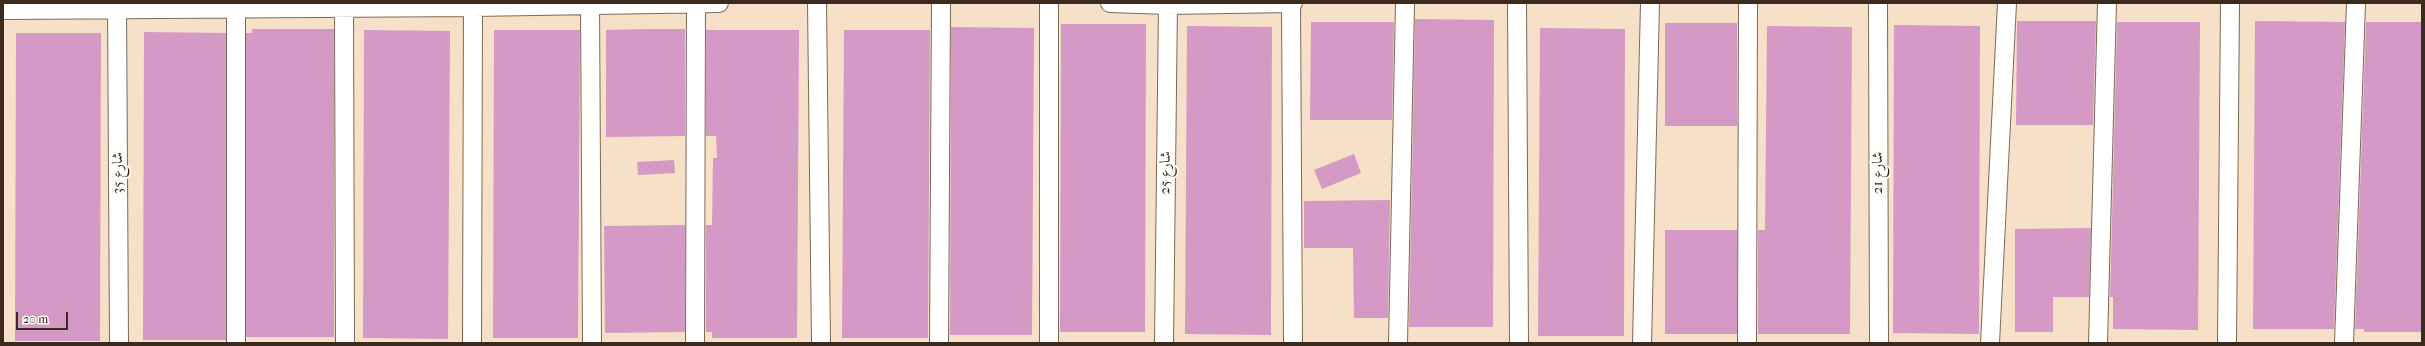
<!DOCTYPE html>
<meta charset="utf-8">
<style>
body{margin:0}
#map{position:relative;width:2425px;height:346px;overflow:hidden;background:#f6e0c7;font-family:"IM FELL French Canon",serif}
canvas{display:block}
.frame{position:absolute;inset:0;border:4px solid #3b2a1e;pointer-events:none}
.scale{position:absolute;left:16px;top:312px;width:52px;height:18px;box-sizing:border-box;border:2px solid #3b2a1e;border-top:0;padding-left:5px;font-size:12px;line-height:14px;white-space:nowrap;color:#3b2a1e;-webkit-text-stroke:3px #fdfcf7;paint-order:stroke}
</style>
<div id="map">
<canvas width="2425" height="346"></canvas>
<div class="frame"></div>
<div class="scale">20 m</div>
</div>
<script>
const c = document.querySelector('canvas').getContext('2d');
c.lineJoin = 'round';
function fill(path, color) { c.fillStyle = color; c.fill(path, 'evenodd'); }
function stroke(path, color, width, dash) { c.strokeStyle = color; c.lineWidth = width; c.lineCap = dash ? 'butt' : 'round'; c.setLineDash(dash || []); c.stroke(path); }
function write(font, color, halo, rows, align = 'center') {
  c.font = font + ' "IM FELL French Canon",Amiri,serif'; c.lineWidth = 3.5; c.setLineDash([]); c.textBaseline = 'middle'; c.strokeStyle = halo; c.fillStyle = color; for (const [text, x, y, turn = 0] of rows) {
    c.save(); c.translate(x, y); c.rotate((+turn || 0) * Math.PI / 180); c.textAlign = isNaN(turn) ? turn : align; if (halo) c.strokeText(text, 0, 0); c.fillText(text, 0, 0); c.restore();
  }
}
fill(new Path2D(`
 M1415 19 1494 20 1493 327H1409Z
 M2017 21H2096L2093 125H2016Z
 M2255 21 2345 22 2334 329H2253Z
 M1311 22H1394L1392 120H1310Z
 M2117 22H2200L2198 330 2113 329V297H2110Z
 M2366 22H2422V332H2364V329H2355Z
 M1665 23H1737V126H1665Z
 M1061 24H1146L1145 332H1060Z
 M1894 25 1980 26 1979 334 1893 333Z
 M1187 26 1272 27 1271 335 1185 334Z
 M1767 26 1852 27 1850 334H1758V230H1765Z
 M951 27 1034 28 1032 335H950Z
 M1540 28 1625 29 1624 336H1538Z
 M252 29H334V337H246V33H252Z
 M648 29H685V136L606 137V30Z
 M364 30 450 31 448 339 363 338Z
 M494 30H580L578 338H493Z
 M706 30H799L797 338H712V332H706V225H712L713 158H717L716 136H706Z
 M844 30H930L928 338H842Z
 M144 32 226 33V340H143Z
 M16 33H101L100 341H15Z
 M1354 154 1361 173 1322 189 1314 170Z
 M674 160 675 173 638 175 637 162Z
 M1390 200 1388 318H1354L1353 248H1304V201Z
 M685 225V332L605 333 604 226Z
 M2091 228 2089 297H2053V332H2015V229Z
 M1665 230H1737V334H1665Z`), '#d499c4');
const minor = new Path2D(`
 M117 3 119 343
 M236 3V343
 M344 3 345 343
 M590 3 592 343
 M817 3 821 343
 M1110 3 1168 5 1293 3
 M1291 3 1293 343
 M1517 3 1519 343
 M1878 3 1879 343
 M3 10 473 7 719 3
 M472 343 473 3
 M695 343 696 3
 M939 343 941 3
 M1049 343V3
 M1164 343 1168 3
 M1398 343 1405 3
 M1642 343 1650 3
 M1747 343 1748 3
 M1990 343 2007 3
 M2098 343 2107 3
 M2227 343 2230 3
 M2344 343 2356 3`);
stroke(minor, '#7c6a59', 20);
stroke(minor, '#fff', 18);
write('15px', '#3b2a1e', '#fdfcf7', [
 ["شارع 35",118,173,-90],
 ["شارع 25",1166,173,-89],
 ["شارع 21",1878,173,-90]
]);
</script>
